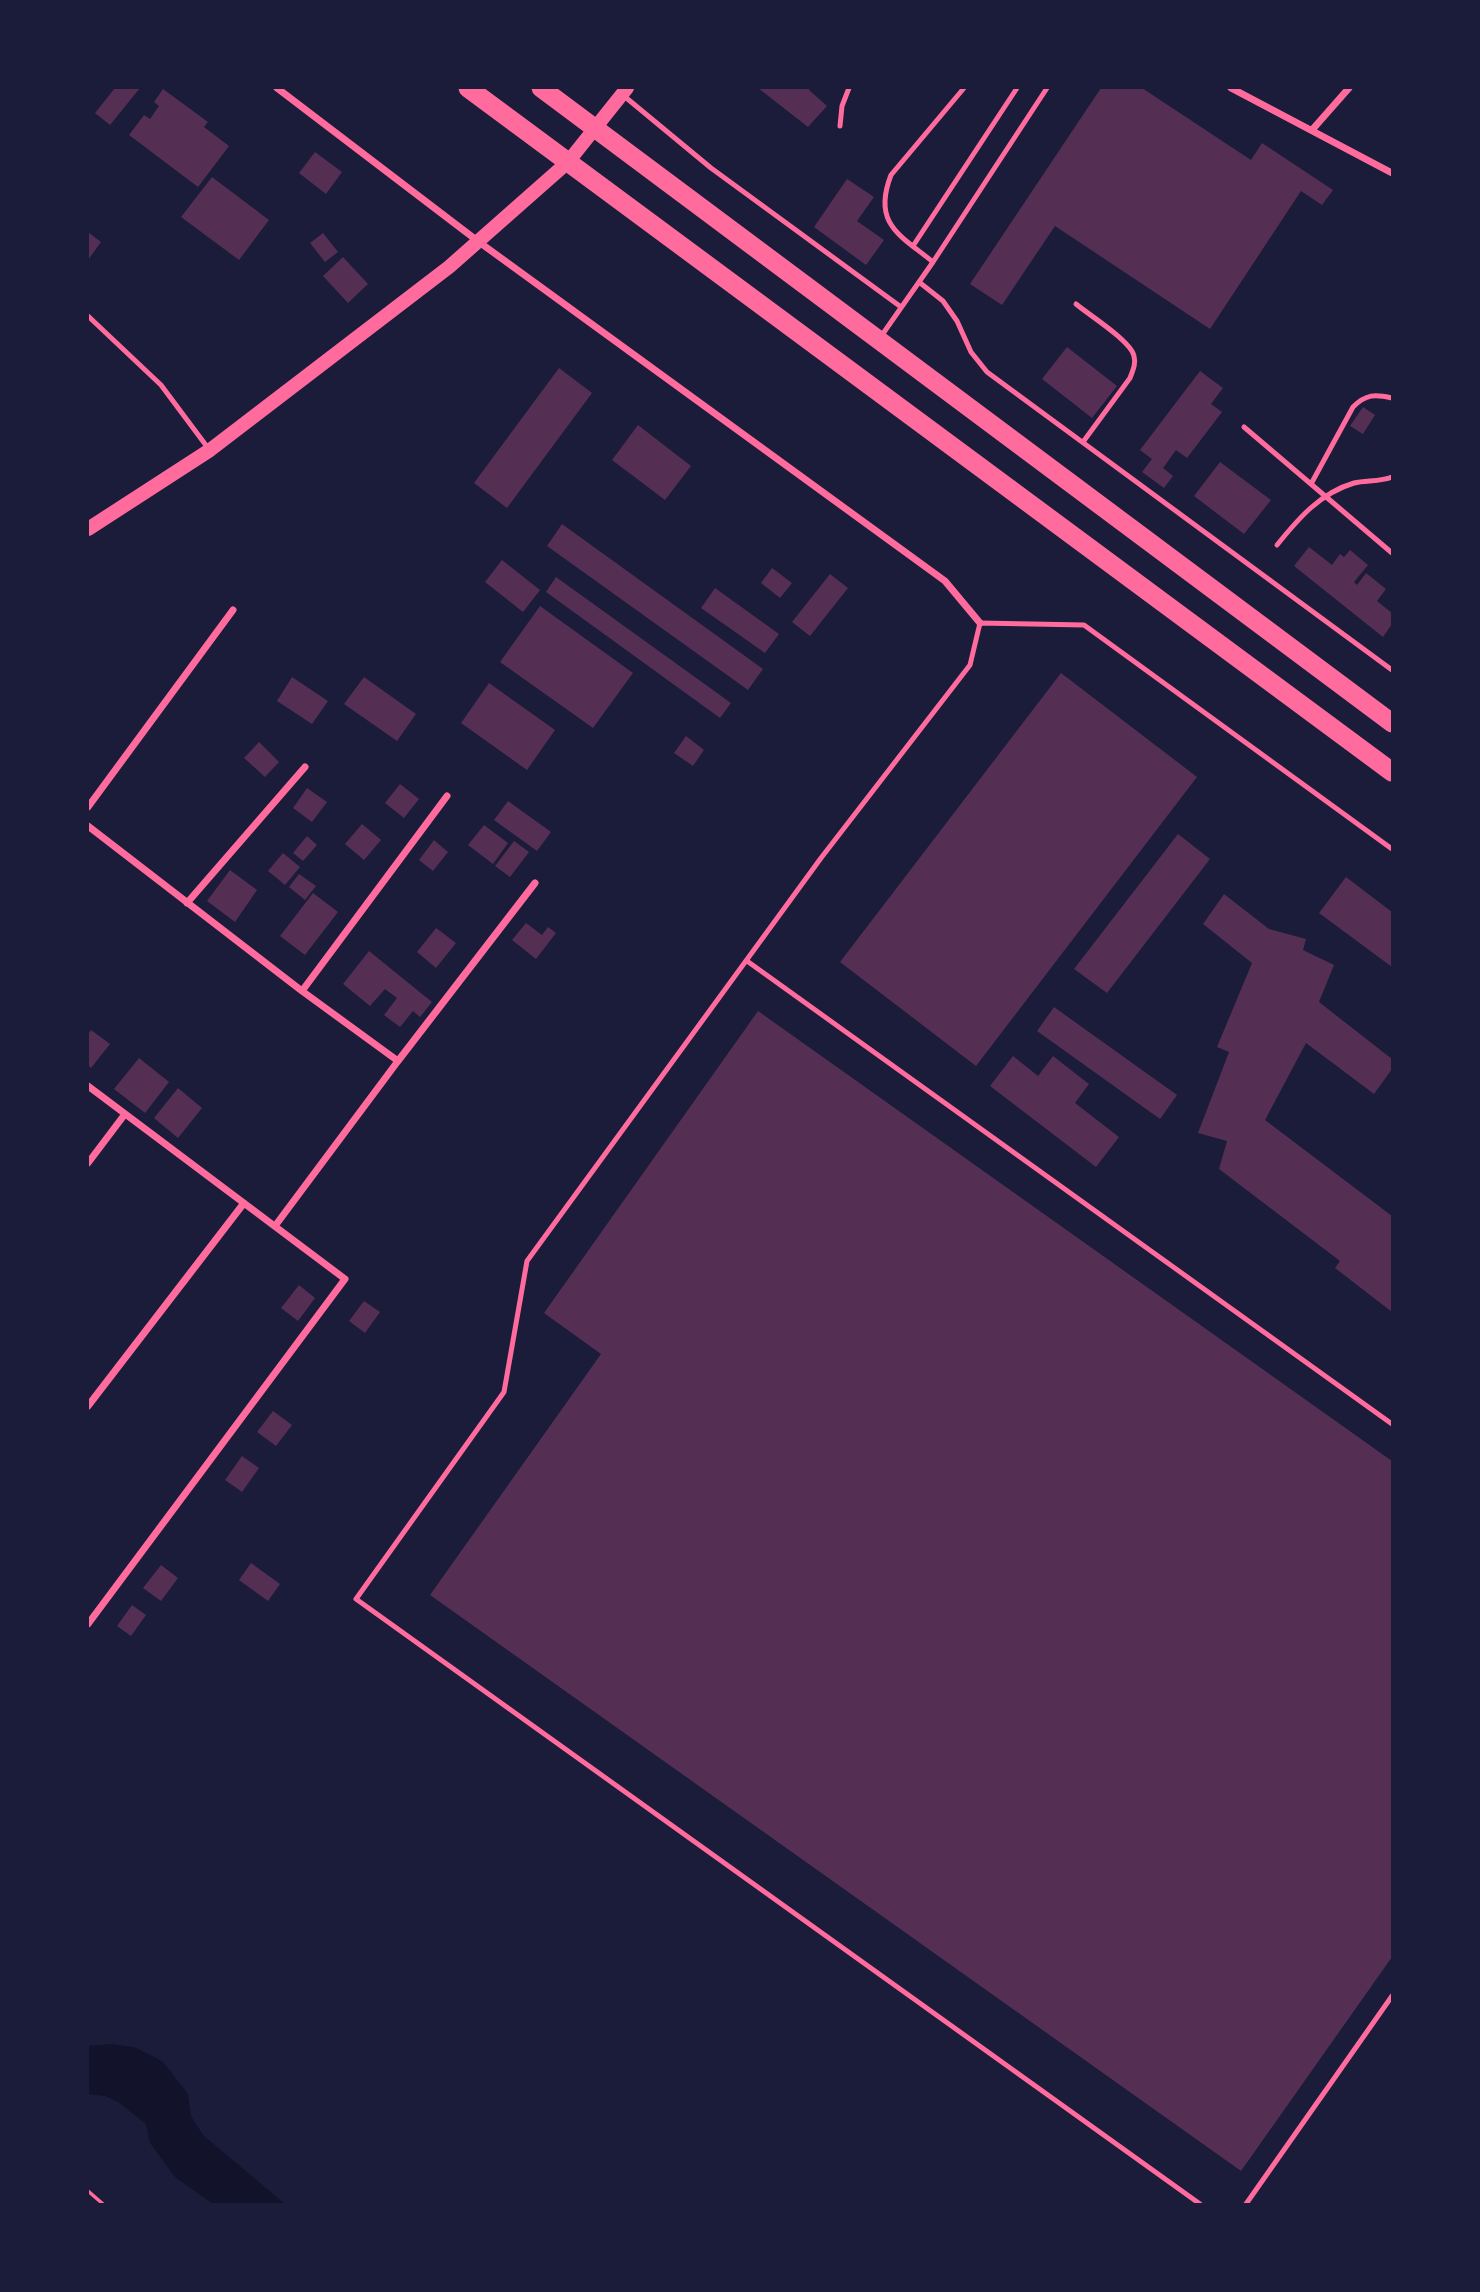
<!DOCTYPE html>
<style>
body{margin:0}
#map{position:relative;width:1480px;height:2292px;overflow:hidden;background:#1b1b3a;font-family:Roboto,sans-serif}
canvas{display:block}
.frame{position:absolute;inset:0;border:89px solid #1b1b3a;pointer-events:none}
</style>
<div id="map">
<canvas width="1480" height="2292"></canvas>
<div class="frame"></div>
</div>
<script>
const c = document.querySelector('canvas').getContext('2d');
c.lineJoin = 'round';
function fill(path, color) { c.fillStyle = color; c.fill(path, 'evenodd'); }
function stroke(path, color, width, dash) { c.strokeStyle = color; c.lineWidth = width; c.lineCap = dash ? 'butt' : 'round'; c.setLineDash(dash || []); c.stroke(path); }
fill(new Path2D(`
 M110 2044 134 2047 162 2061 188 2094 191 2116 203 2135 285 2204H213L175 2177 150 2143 146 2124 118 2102 105 2096 88 2094V2046Z`), '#12122b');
fill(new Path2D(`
 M115 88H140L110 125 95 113Z
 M758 88H810L809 90 827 106 808 127Z
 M1101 88H1142L1251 160 1262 143 1333 190 1322 205 1301 191 1210 329 1055 226 1002 305 970 284Z
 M163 89 208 122 204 127 229 146 198 187 129 135 144 115 150 119 159 106 154 102Z
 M315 152 342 172 326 194 299 173Z
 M212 177 269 220 239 260 181 217Z
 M847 179 874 197 857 221 884 240 866 265 814 227Z
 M88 232 101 242 88 260Z
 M323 233 338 252 325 262 310 243Z
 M343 257 368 284 348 303 323 276Z
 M1067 347 1117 386 1092 418 1042 379Z
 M559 368 592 393 507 508 474 483Z
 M1200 371 1223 388 1211 404 1222 412 1187 458 1176 450 1163 468 1173 476 1164 488 1142 472 1152 459 1140 450Z
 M1363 407 1375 415 1363 434 1350 426Z
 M638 425 691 466 665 500 612 460Z
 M1220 462 1271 500 1244 534 1194 496Z
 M562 524 763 669 748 690 547 546Z
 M1309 547 1332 565 1340 554 1344 557 1350 550 1368 565 1354 582 1357 585 1366 573 1386 589 1377 601 1392 613V624L1383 637 1294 566Z
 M502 560 540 590 523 612 485 582Z
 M772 568 792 583 780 598 761 583Z
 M830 574 848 588 810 636 792 622Z
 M556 577 731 703 720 718 546 592Z
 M715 588 779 634 765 653 701 608Z
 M540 606 633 673 593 728 500 662Z
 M1061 673 1197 777 976 1066 840 962Z
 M292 677 328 701 312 724 277 701Z
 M364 677 416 714 397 741 344 704Z
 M489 683 555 730 527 770 461 723Z
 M686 736 704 750 693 766 674 753Z
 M259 742 279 762 265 777 244 758Z
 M400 784 419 799 404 818 385 803Z
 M307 788 327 802 312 822 293 808Z
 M508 801 551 832 537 851 494 820Z
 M362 824 381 840 364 860 345 844Z
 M484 825 508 843 493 864 468 845Z
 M1178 834 1210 859 1107 993 1074 969Z
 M307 836 317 845 303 861 293 853Z
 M434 840 448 852 433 871 419 860Z
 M514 841 529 852 510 877 495 866Z
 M283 853 300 867 285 885 268 871Z
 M230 870 257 890 235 922 207 901Z
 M299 874 316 886 305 900 289 887Z
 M1346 877 1392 912V967L1319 913Z
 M313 893 338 912 305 955 280 936Z
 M1224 894 1269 929 1306 939 1303 950 1334 965 1319 1002 1392 1059V1069L1374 1094 1306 1043 1265 1120 1392 1216V1312L1335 1268 1340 1261 1219 1169 1227 1141 1198 1133 1229 1052 1217 1047 1252 963 1203 924Z
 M526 923 542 935 548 927 556 933 536 959 512 940Z
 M436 928 456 943 436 968 417 952Z
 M369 951 432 1002 420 1017 413 1011 400 1027 384 1015 397 998 385 989 370 1006 343 984Z
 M1054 1007 1177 1095 1160 1119 1037 1031Z
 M758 1011 1392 1461V1957L1241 2171 430 1595 601 1354 544 1313Z
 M91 1030 110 1044 91 1068 88 1065V1034Z
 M1013 1056 1038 1076 1053 1056 1089 1084 1075 1103 1119 1137 1096 1167 990 1086Z
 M139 1058 169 1082 145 1113 114 1089Z
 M178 1088 202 1108 178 1138 154 1118Z
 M299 1285 315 1298 298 1321 281 1308Z
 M364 1301 380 1312 365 1333 349 1321Z
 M273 1411 292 1425 276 1446 257 1432Z
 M242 1456 259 1468 242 1492 225 1480Z
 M251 1563 280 1584 268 1601 239 1580Z
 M161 1565 178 1578 161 1601 143 1588Z
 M132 1605 146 1615 131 1636 117 1626Z`), '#542f53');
stroke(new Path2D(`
 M88 2191 103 2204`), '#ff6b9d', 3.5);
stroke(new Path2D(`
 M624 96 711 168 901 307
 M840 126 842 106 849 88
 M913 246 1017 88
 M933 262C900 235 872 224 891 175L964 88
 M919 282 943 301 957 321 971 352 987 372 1392 670
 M1076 304C1089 315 1131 341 1134 356 1136 364 1133 370 1130 378L1083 442
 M88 316 161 385 208 448
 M882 335 933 262 1047 88
 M1244 427 1392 553
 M1311 484 1353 407C1366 394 1375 394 1392 398
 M1277 545C1298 519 1320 493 1354 483 1366 480 1380 482 1392 477
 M747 961 1392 1424
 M1200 2204 356 1599 504 1392 527 1261 821 858 970 665 980 623 1084 625 1392 849
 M1246 2204 1392 1996`), '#ff6b9d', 5);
stroke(new Path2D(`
 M277 88 479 242 945 581 980 623
 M1231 88 1392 173
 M1312 130 1349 88
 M88 807 233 610
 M88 826 302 991 398 1061 275 1226
 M187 903 305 767
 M302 991 447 796
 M398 1061 535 883
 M88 1086 345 1279 88 1624
 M88 1163 125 1114
 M88 1406 244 1203`), '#ff6b9d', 7);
stroke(new Path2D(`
 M88 529 210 450 449 267 568 162 627 88`), '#ff6b9d', 14);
stroke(new Path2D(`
 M468 88 1392 772
 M541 88 1392 723`), '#ff6b9d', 19);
</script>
